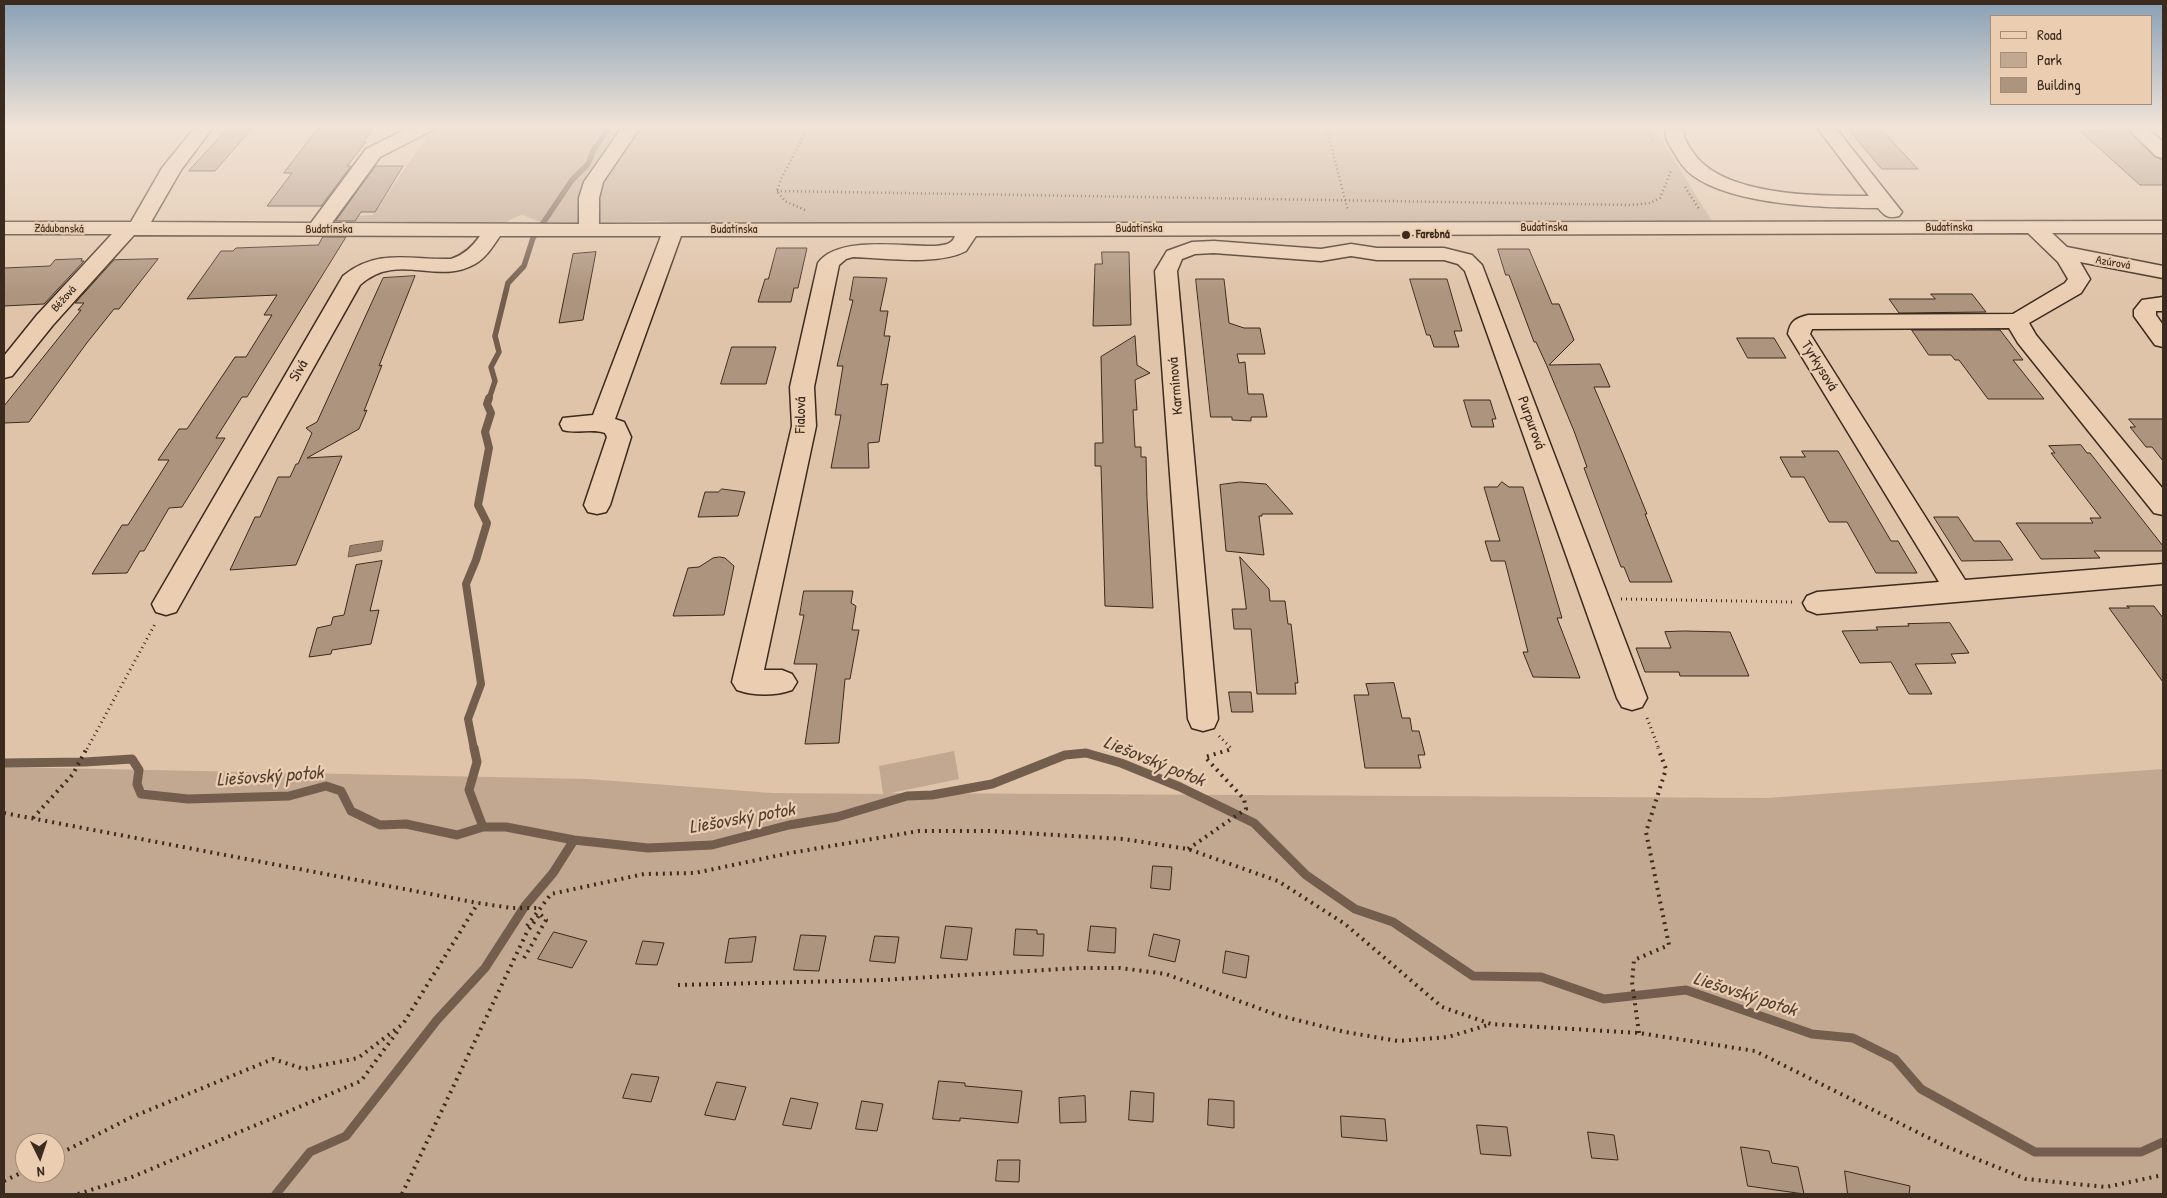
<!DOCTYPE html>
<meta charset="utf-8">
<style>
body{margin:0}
#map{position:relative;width:2167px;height:1198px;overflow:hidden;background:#e0c4a9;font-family:"Patrick Hand",sans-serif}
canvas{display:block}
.frame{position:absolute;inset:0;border:5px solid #3b2a1e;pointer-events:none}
.legend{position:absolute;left:1990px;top:15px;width:162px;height:90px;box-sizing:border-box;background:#ebceb2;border:1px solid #a58c77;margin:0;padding:6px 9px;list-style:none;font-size:15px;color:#3b2a1e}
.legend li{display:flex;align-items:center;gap:10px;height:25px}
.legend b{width:25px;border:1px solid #a58c77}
.north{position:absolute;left:15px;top:1133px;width:50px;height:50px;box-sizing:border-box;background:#ebceb2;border:1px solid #a58c77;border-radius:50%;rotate:176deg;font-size:14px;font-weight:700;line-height:20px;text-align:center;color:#3b2a1e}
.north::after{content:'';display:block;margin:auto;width:18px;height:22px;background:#3b2a1e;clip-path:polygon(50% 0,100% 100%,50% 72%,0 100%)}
</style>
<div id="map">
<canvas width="2167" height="1198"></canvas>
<div class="frame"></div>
<ul class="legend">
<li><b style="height:6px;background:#ebceb2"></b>Road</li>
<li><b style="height:14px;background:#c2a890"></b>Park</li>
<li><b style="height:14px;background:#ad947e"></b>Building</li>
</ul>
<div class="north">N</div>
</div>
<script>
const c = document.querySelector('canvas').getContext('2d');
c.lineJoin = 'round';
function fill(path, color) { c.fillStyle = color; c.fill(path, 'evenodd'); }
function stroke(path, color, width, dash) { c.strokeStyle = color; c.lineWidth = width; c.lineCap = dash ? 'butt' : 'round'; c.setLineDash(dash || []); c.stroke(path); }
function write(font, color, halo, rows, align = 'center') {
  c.font = font + ' "Patrick Hand",sans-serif'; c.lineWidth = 4.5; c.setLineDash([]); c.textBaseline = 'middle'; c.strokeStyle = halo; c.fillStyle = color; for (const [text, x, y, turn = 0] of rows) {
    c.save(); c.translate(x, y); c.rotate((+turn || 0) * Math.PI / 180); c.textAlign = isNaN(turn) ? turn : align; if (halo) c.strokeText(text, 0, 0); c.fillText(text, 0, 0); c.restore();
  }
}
fill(new Path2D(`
 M434 126H1653L1720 234 757 235 659 221 545 224 523 215 518 216 502 224 465 227 401 221 335 222 336 217 373 215Z
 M954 751 959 779 891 793 1767 798 2163 769V1194H4V767L588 779 772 793 883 794 879 766ZM25 1143H55V1173H25Z`), '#c2a890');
const water = new Path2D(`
 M383 541 381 551 348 557 350 546Z`);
fill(water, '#98816c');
stroke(water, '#735e4d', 1);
stroke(new Path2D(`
 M489 399 495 381 491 367 499 352 495 336 508 283 524 266 533 238 572 180 588 164 593 151 610 126`), '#735e4d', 5.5);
stroke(new Path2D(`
 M474 749 468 719 481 684 466 584 476 560 487 523 478 505 489 448 485 432 491 413 487 404 489 398`), '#735e4d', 8);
stroke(new Path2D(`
 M474 748 477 762 469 790 483 827
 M4 763 85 762 132 759 139 770 137 784 141 794 188 799 289 796 326 786 341 791 351 811 380 825 406 824 457 835 483 827H506L574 840 648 848 712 845 789 825 837 817 907 796 932 795 992 784 1065 755 1086 753 1121 763 1180 787 1254 823 1306 875 1355 909 1393 922 1473 976 1541 977 1604 999 1686 990 1812 1034 1853 1038 1895 1059 1921 1089 2035 1152H2141L2163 1142
 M276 1194 310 1152 346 1136 437 1020 485 968 525 906 553 873 574 840`), '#735e4d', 9);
const building = new Path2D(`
 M230 126H254L215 171H189Z
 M320 126H375L363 142H366L347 166H351L321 206H267L292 173H284Z
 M1846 126H1878L1918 169H1882Z
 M2098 126H2123L2155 157 2163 160V185H2140L2080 131H2104Z
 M376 166H403L375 212H361L355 221H336Z
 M323 237H346L247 397H242L216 438H225L182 507 169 508 144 551H140L127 573 92 574 122 525H128L169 460H158L179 429H187L235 357H246L272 315H264L277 295 187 299 221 251H233L236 248 318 245Z
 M777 248H807L798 288H794L791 302H758L765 279H768Z
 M1498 249H1529L1552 304H1559L1574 340 1549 365 1600 364 1610 387H1594L1623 455 1647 514H1645L1672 582H1630L1624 567H1621L1584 468 1587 467 1574 431 1547 366 1536 342H1534L1509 275H1506Z
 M596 252 583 320 559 323 573 254Z
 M1102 252H1129L1131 325 1093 326 1095 264H1102Z
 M82 259 81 261H84L44 304 4 306V268L50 266 55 260Z
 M158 259 119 309H114L86 344 29 422 4 423V406L81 310H78L84 303H75L114 260Z
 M415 276 379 366 382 365 364 411 367 410 359 429 307 458 342 456 296 565 230 570 255 517H260L278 477H290L296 464H298L312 433 306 428 317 422 383 278Z
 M854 277 887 278 880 311H888L884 336H890L881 385 888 384 879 442 868 443 869 468H831L841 415H835L843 366H837L853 300H850Z
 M1196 279H1224L1229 323 1244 328H1260L1265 354H1237L1239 363 1245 362 1248 394H1263L1267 417H1251V421L1232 420V417H1211Z
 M1410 279H1447L1462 331H1454L1459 347H1434L1430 335H1427Z
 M1931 294H1972L1986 312 1899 313 1889 299H1935Z
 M1912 330H2000L2023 360H2013L2044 399H1988L1959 360H1955L1951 355H1929Z
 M1135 336 1137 365 1150 373 1135 380 1137 410H1133L1135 447H1141V457H1146L1147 499 1153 608 1105 606 1101 466H1095V443H1103L1101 357Z
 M1737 338H1774L1786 358H1748Z
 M732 347H776L766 384H721Z
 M1464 400H1490L1496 419H1492L1494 427H1472Z
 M2129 419H2163V461L2152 447H2146L2130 427H2135Z
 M2081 445 2087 453H2090L2141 518 2163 546V551H2094L2100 558 2041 559 2016 523H2093L2090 518H2101L2051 453H2055L2049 446Z
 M1802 451H1838L1891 541H1898L1917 573H1876L1847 522H1829L1804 477H1791L1780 457H1805Z
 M1240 482 1266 484 1293 514H1262V516H1259L1264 555 1226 551 1220 485Z
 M1502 482 1509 487H1523L1562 618H1557L1580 678 1533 677 1523 652H1528L1505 561H1491L1485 541H1500L1484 487H1497Z
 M722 489 745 492 738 516 698 517 705 492H718Z
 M1934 517H1958L1974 541H2000L2013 560 1962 561Z
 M720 557 725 558 734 566 724 615 673 616 688 568 699 567 713 558Z
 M1240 557 1269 589 1270 601H1285L1288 624H1291L1298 683H1295L1296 694H1257L1251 629H1234L1232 609H1246Z
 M382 561 370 611 379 610 371 644 332 650 331 654 309 657 317 628 331 625 333 617 344 615 356 565Z
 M804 591H853L851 603 856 606 852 630H859L850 679H845L839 743 805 744 817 664H794L804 615H800Z
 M2127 606H2154L2163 618V682L2109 608H2129Z
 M1950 623 1969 653 1951 654 1956 663 1915 664 1932 694H1909L1891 662 1860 663 1842 631 1878 630 1876 627 1909 626 1908 624Z
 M1685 631 1730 632 1749 676H1680L1679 672H1645L1636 648H1671L1665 632Z
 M1394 683 1402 718H1410L1412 731H1419L1425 755H1418L1421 768H1365L1354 695H1369L1366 684Z
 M1229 692H1251L1253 712H1232Z
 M1153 866 1172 867 1170 890 1151 888Z
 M946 926 972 928 967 960 941 958Z
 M1091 926 1116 928 1115 953 1088 951Z
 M1016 929 1037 930V934H1044L1043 956 1014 955Z
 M554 932 587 941 572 968 538 959Z
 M1154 934 1180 940 1175 962 1149 956Z
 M801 935 826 936 819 971 794 970Z
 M875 936 899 937 895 963 870 961Z
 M756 937 752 962 725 963 729 939Z
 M643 941 664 943 657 965 636 964Z
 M1226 951 1249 956 1246 978 1223 973Z
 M632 1074 659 1077 651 1102 623 1098Z
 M939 1081 965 1083V1086L1022 1091 1018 1123 960 1118V1121L933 1119Z
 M717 1082 746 1087 735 1120 705 1115Z
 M1131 1091 1154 1093 1153 1122 1129 1120Z
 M1085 1096 1086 1122 1060 1123 1059 1098Z
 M791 1098 818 1103 811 1129 783 1125Z
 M1209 1099 1234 1101V1128L1208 1125Z
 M862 1101 883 1104 877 1131 856 1129Z
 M1341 1116 1385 1119 1387 1141 1342 1137Z
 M1477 1125 1507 1127 1511 1156 1481 1154Z
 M1588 1132 1614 1135 1618 1160 1592 1158Z
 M1741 1147 1769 1151 1772 1163 1798 1167 1804 1194 1748 1186Z
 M998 1160H1020L1019 1182 996 1181Z
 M1845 1171 1910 1186 1909 1194H1848Z`);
fill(building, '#ad947e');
stroke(building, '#3b2a1e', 1);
const minor = new Path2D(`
 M196 126H214L181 170 151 222 311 223 366 149 412 126H435L433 130 380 157 332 223 579 224V198L584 182 623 126H641L603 182 599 198V224L2163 221V233H2052L2067 247 2163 266V278L2080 262 2090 279 2081 293 2029 323 2036 335 2163 489V515L2154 513 2018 343 2009 328 1812 329 1810 334 1965 580 2163 564V584L1817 614 1807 610 1803 603 1807 596 1817 592 1939 582 1788 334C1790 321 1796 318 1808 315L2013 314 2065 283 2068 279 2058 262 2028 233 976 236 966 251C937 266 886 258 853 257L846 259 839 265 814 387 816 426 764 670H782L792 674 797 682 792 690C775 696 754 696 737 690L732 682 792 426 790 387 818 263C838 235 904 247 935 246 944 245 952 245 955 236H681L615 419 624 422 631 437 610 505 606 512 597 514 588 512 584 505 607 437 605 433C592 428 577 434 563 430L560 424 563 418 593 415 661 236H500C493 246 486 258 475 264 437 286 397 251 360 285L176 612 166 615 156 612 152 604 343 276C377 248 411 260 451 259 464 255 472 247 480 236L134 235 53 325 12 376 4 378V356L37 315 112 234H4V222H131L162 168Z
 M1667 126H1685C1682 136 1686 142 1692 151 1721 197 1820 196 1869 196L1816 126H1834L1902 212 1899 216C1888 219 1885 216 1878 208 1827 208 1734 206 1692 175 1684 169 1679 161 1675 154 1669 144 1663 138 1667 126Z
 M2125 126H2145L2163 142V158L2156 156Z
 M1214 241 1321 249 1351 244 1377 248H1444L1472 255 1482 265 1647 698 1642 707 1632 710 1622 707 1617 698 1465 271 1458 264 1444 260H1377L1351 256 1321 261 1214 253 1195 254 1182 259 1177 271 1218 719 1214 728 1203 731 1192 728 1188 719 1155 271 1167 251 1192 242Z
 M2163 297V311H2156V315L2163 325V347L2155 345 2134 316V310L2142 300Z`);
stroke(minor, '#3b2a1e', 3);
stroke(new Path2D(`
 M1326 126 1348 211
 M1643 126 1653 140
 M1685 187 1699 209
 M777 191 1631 205 1650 203 1660 198 1671 171
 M805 210 785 201 777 191 781 179 809 126`), '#3b2a1e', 2.5, [1, 3]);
stroke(new Path2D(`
 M1621 599 1793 602
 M1647 718 1659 749
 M1219 736 1232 749
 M87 749 155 624`), '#3b2a1e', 3, [1, 4]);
stroke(new Path2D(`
 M4 813 478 903 512 908H539
 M33 818 73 774 87 748
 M1188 849 1246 809 1244 799 1205 757 1232 749 1231 748
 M527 926 551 894 644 874 695 873 790 853 919 831H989L1123 839 1188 849 1278 881 1345 924 1442 1007 1491 1024 1639 1033 1755 1051 1945 1146 2026 1179 2106 1187 2163 1175
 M524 958 546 920 539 913
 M678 985 882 980 1078 968H1120L1166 974 1277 1015 1345 1032 1398 1041 1448 1037 1491 1024
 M1639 1033 1632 982 1634 960 1669 945 1646 832 1666 769 1658 748
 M55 1156 132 1117 273 1059 304 1069 358 1058 403 1024 478 903
 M4 1181 25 1171
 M78 1194 132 1177 361 1081 400 1028
 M402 1194 527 932 540 914`), '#3b2a1e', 4, [2, 5]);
fill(minor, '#ebceb2');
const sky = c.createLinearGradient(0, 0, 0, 294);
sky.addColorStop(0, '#88a0b6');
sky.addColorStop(0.43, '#f1e4d8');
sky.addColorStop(1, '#f1e4d800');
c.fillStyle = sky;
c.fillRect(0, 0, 2167, 294);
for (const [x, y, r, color] of [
 [1406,235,5,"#3b2a1e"]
]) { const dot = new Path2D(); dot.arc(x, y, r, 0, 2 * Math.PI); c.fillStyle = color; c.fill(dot); stroke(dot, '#ebceb2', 2); }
write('12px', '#3b2a1e', '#ebceb2', [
 ["Budatínska",1544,228],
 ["Budatínska",1949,228],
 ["Zádubanská",59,229,1],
 ["Budatínska",1139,229],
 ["Budatínska",329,230],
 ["Budatínska",734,230],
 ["Azúrová",2113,263,10],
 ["Béžová",64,299,-48]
]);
write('bold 12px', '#3b2a1e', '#ebceb2', [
 ["Farebná",1416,235]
], 'left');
write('15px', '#3b2a1e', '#ebceb2', [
 ["Tyrkysová",1819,366,58],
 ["Sivá",299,371,-60],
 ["Karmínová",1176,386,-95],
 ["Fialová",801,415,-89],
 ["Purpurová",1531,423,70]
]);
write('italic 19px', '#524032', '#ebceb2', [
 ["Liešovský potok",1154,762,22],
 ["Liešovský potok",270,777,-4],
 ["Liešovský potok",742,819,-10],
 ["Liešovský potok",1745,995,18]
]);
</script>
